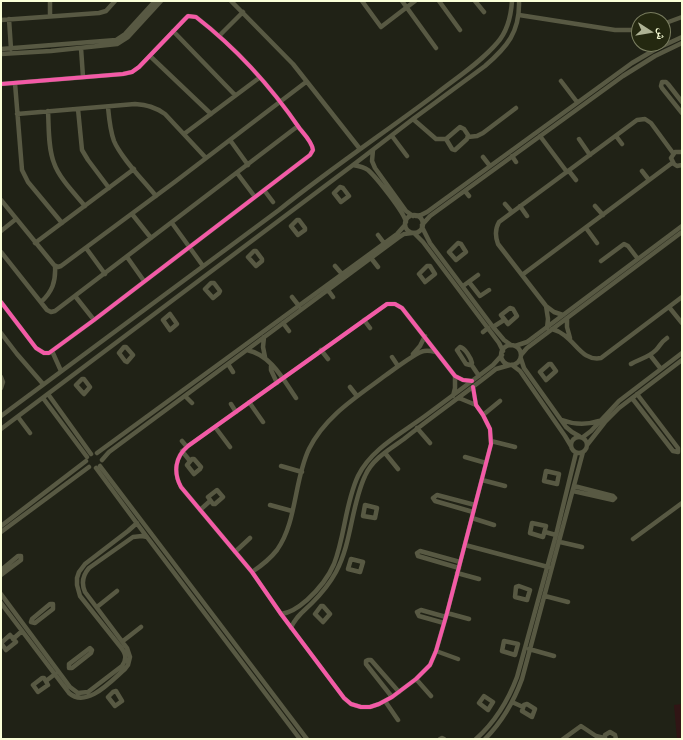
<!DOCTYPE html>
<meta charset="utf-8">
<style>
body{margin:0}
#map{position:relative;width:683px;height:740px;overflow:hidden;background:#202216;font-family:Inter,"Noto Naskh Arabic",sans-serif}
canvas{display:block}
.frame{position:absolute;inset:0;border:2px solid #faffd8;pointer-events:none}
.north{position:absolute;left:631px;top:12px;width:40px;height:40px;box-sizing:border-box;background:#242810;border:1px solid #7a7e60;border-radius:50%;rotate:102deg;font-size:11px;font-weight:700;line-height:16px;text-align:center;color:#faffd8}
.north::after{content:'';display:block;margin:auto;width:14px;height:18px;background:#aeb294;clip-path:polygon(50% 0,100% 100%,50% 72%,0 100%)}
</style>
<div id="map">
<canvas width="683" height="740"></canvas>
<div class="frame"></div>
<div class="north">ش</div>
</div>
<script>
const c = document.querySelector('canvas').getContext('2d');
c.lineJoin = 'round';
function fill(path, color) { c.fillStyle = color; c.fill(path, 'evenodd'); }
function stroke(path, color, width, dash) { c.strokeStyle = color; c.lineWidth = width; c.lineCap = dash ? 'butt' : 'round'; c.setLineDash(dash || []); c.stroke(path); }
fill(new Path2D(`
 M682 704V739H677L674 705Z`), '#301515');
stroke(new Path2D(`
 M50 1V16
 M231 1 293 64 360 149
 M362 1 381 27 415 1
 M402 1 436 48
 M439 1 460 30
 M475 1 484 12
 M519 15 615 30H639
 M9 19 11 49
 M1 20 99 13 106 11 115 1
 M663 24 682 17
 M173 31 235 95
 M219 36 243 12
 M81 48 83 77
 M1 49 116 40 125 34 155 1
 M1 54 51 51 117 44 128 37 161 1
 M150 56 211 114
 M561 81 577 102
 M15 83 22 170 28 182 62 223
 M1 84 123 74 132 72 139 67 185 19 188 16 196 17C236 48 272 88 300 129 305 135 312 142 313 150L310 155 94 320 49 353H44L36 348 1 302
 M682 102 668 84 666 82H662L661 86 662 88 682 113
 M108 107C109 118 110 130 114 141 121 158 144 181 156 196
 M78 109 82 150 88 160 109 188
 M48 111C49 128 48 148 54 163 59 178 75 194 85 206
 M17 114 135 104C147 105 155 107 165 114L206 158
 M413 119 436 139H446L460 127 464 129 468 135 467 139 455 150 452 149 446 139
 M184 134 259 78
 M392 136 407 156
 M540 136 567 172
 M616 136 622 144
 M468 137 477 136 483 133 516 108
 M579 139 590 155
 M230 140 248 165
 M373 150 372 161 375 168 406 211 413 216
 M682 152H675L671 158 674 164 677 166 682 165
 M512 156 516 162
 M483 157 490 166
 M353 165C359 166 364 167 368 170 376 177 404 212 406 222
 M569 171 576 180
 M642 171 649 180
 M237 173 255 197
 M340 187 343 188 349 196 341 202 334 193Z
 M264 190 273 202
 M465 191 469 196
 M1 200 54 265 58 267 61 266 176 181 306 82
 M505 204 512 212
 M520 206 527 216
 M595 206 603 215
 M132 214 151 238
 M405 224a9 9 0 1 1 18 0a9 9 0 1 1-18 0Z
 M416 216 421 215 427 212 632 63 656 49 682 37
 M297 220H299L305 228V230L298 235 291 226Z
 M172 223 203 266
 M422 225 430 216 623 76 655 56 682 43
 M422 227 430 243 493 327 504 340 511 345
 M586 228 597 243
 M1 231 16 219
 M414 233 423 242 499 343 503 351
 M378 235 384 243
 M35 243 134 169
 M458 243 461 244 466 252 456 260 449 252Z
 M86 248 105 274
 M254 251H256L262 259V261L256 266 248 257Z
 M1 252 47 310 51 312 55 311 298 126
 M127 257 144 281
 M371 258 378 267
 M601 261 624 244 628 246 638 259
 M335 266 342 274
 M427 266H430L435 274 425 282 419 274Z
 M522 275 672 163
 M469 282 480 296 489 290
 M211 283H214L220 291 219 293 213 298 205 289Z
 M463 286 478 275
 M328 290 333 297
 M75 296 94 320
 M292 297 299 306
 M41 302C52 292 56 282 55 266
 M546 306 548 319 547 328
 M669 307 682 323
 M510 308 513 309 517 316 508 324 501 315Z
 M170 314 177 324 170 330 163 320Z
 M563 315 554 312 546 306 498 244C495 236 495 229 499 222L637 120 645 119 651 123 673 153
 M567 318V327L570 338
 M364 320 370 328
 M283 323 289 331
 M493 327 504 320
 M552 329C575 335 579 362 601 358L682 297
 M483 332 488 328
 M1 333 17 354 43 384
 M264 337 263 347 265 357
 M501 355a10 10 0 1 1 20 0a10 10 0 1 1-20 0Z
 M515 346 527 342 682 226
 M124 347H126L133 355 127 362 125 361 119 353Z
 M460 347C465 348 471 358 472 363L470 365 466 364 457 350Z
 M247 350C271 355 283 379 296 398
 M321 350 328 359
 M52 351 61 371
 M413 354 420 346 425 336
 M521 355 527 348 682 232
 M650 355 661 369
 M392 357 398 366
 M521 359 524 368 566 427 572 432 579 436
 M228 364 233 372
 M471 364 479 376
 M549 364H551L556 371 546 380 540 372Z
 M631 364C639 359 648 358 656 350 661 345 660 343 667 338
 M512 365 520 371 565 436 571 446
 M271 366V370L277 383
 M1 377 3 382 1 388
 M82 379H84L90 387 84 394 83 393 76 385Z
 M472 381 463 380 455 376 402 308 395 304H387L188 446C175 457 173 472 181 487L252 572 281 614 344 698 351 704 361 707H370L379 704 392 697 416 679 430 665 436 651 447 613 491 444 490 429 483 415 476 405 473 387
 M350 387 357 396
 M48 394 91 454
 M185 396 192 403
 M453 396 455 388V376
 M43 398 87 457
 M459 398 476 405
 M632 398 673 451 678 452V448L637 394
 M249 402 263 422
 M231 404 236 412
 M483 415 500 401
 M1 416 279 210C330 169 384 133 436 94 456 78 480 63 497 43 508 31 511 16 512 1
 M18 417 30 433
 M562 420C575 425 587 425 599 421
 M215 427 230 447
 M417 428 430 443
 M1 429 353 165 413 119 485 66C507 47 520 32 519 1
 M571 445a8 8 0 1 1 16 0a8 8 0 1 1-16 0Z
 M583 437 591 431 619 401 682 353
 M182 441 187 447
 M491 441 515 447
 M587 445 605 422 619 408 682 360
 M182 451 190 461
 M97 453 397 234 405 225
 M385 453 398 469
 M465 457 486 463
 M192 459H194L201 467 200 469 194 474 187 465Z
 M102 460 109 452 398 238 404 234 412 233
 M100 466 307 739
 M281 466 302 472
 M96 468 147 537 300 739
 M546 471 559 474 557 484 544 481Z
 M482 480 505 486
 M217 490 223 497 215 504H213L208 497Z
 M573 491 613 500 615 498 613 496 574 486
 M270 505 292 511
 M365 505 377 508 375 518 363 516Z
 M200 510 210 501
 M473 512 435 501 433 498 437 495 475 505
 M472 518 494 525
 M532 523 546 526 543 537 530 533Z
 M1 526 86 461
 M1 532 89 467
 M545 532 556 535
 M633 539 682 503
 M560 542 582 547
 M465 545 548 567
 M235 552 250 538
 M351 559 363 562 360 572 348 569Z
 M459 568 418 556 417 553 420 551 460 562
 M1 570 18 556H21V560L1 575
 M252 572C261 566 270 559 277 550 297 522 294 480 309 449 325 416 358 396 386 375 393 370 417 352 424 351 428 350 432 351 436 352
 M457 573 479 579
 M519 586 530 590 527 600 515 597 516 587Z
 M1 594 70 687 78 693 88 692 122 666C128 658 125 652 119 645L80 596 77 585V578L79 572 85 564 128 531 137 523
 M545 596 568 602
 M1 603 69 693C87 709 112 680 125 669L128 665 130 657 127 648 85 592C81 583 83 575 89 568L133 537 142 536 147 537
 M50 604H53V609L35 623 31 622 32 619Z
 M321 606H323L330 614 323 622 315 614Z
 M97 607 117 591
 M447 613 469 619
 M281 614C291 613 299 607 307 600 318 590 328 578 334 564 345 536 345 504 358 476 371 449 402 433 425 416 448 399 471 382 493 365L502 355
 M444 623 419 616 417 612 421 610 446 617
 M291 628C295 617 304 611 312 603 321 594 330 583 336 572 352 542 351 506 365 476 372 459 390 449 404 439 434 415 466 393 496 369L510 365
 M13 639 22 631
 M123 641 141 627
 M504 641 518 644 515 655 502 651Z
 M1 643 10 635 16 642 6 650 1 643
 M90 648 92 650 91 653 72 668H69V664Z
 M529 649 554 656
 M436 651 458 659
 M42 678H44L48 685 38 692 33 685Z
 M416 679 431 696
 M46 681 55 674
 M116 691 122 701 115 706 108 697 113 692Z
 M484 696 493 702 488 710 479 703Z
 M392 697 366 664V661L368 660H371L399 692
 M385 701 398 720
 M512 702 523 707
 M527 704 535 709 532 717 522 711 524 705Z
 M440 739 442 738 444 739
 M476 739C495 722 508 701 517 677L556 535 576 453
 M485 739C502 722 514 701 522 679L583 452
 M563 739 581 726 596 736 604 738
 M605 739V735L610 732 615 735 616 739`), '#585943', 4.5);
stroke(new Path2D(`
 M1 84 123 74 132 72 139 67 185 19 188 16 196 17C236 48 272 88 300 129 305 135 312 142 313 150L310 155 94 320 49 353H44L36 348 1 302
 M472 381 463 380 455 376 402 308 395 304H387L188 446C175 457 173 472 181 487L252 572 281 614 344 698 351 704 361 707H370L379 704 392 697 416 679 430 665 436 651 447 613 491 444 490 429 483 415 476 405 473 387`), '#f35aa7', 4);
</script>
